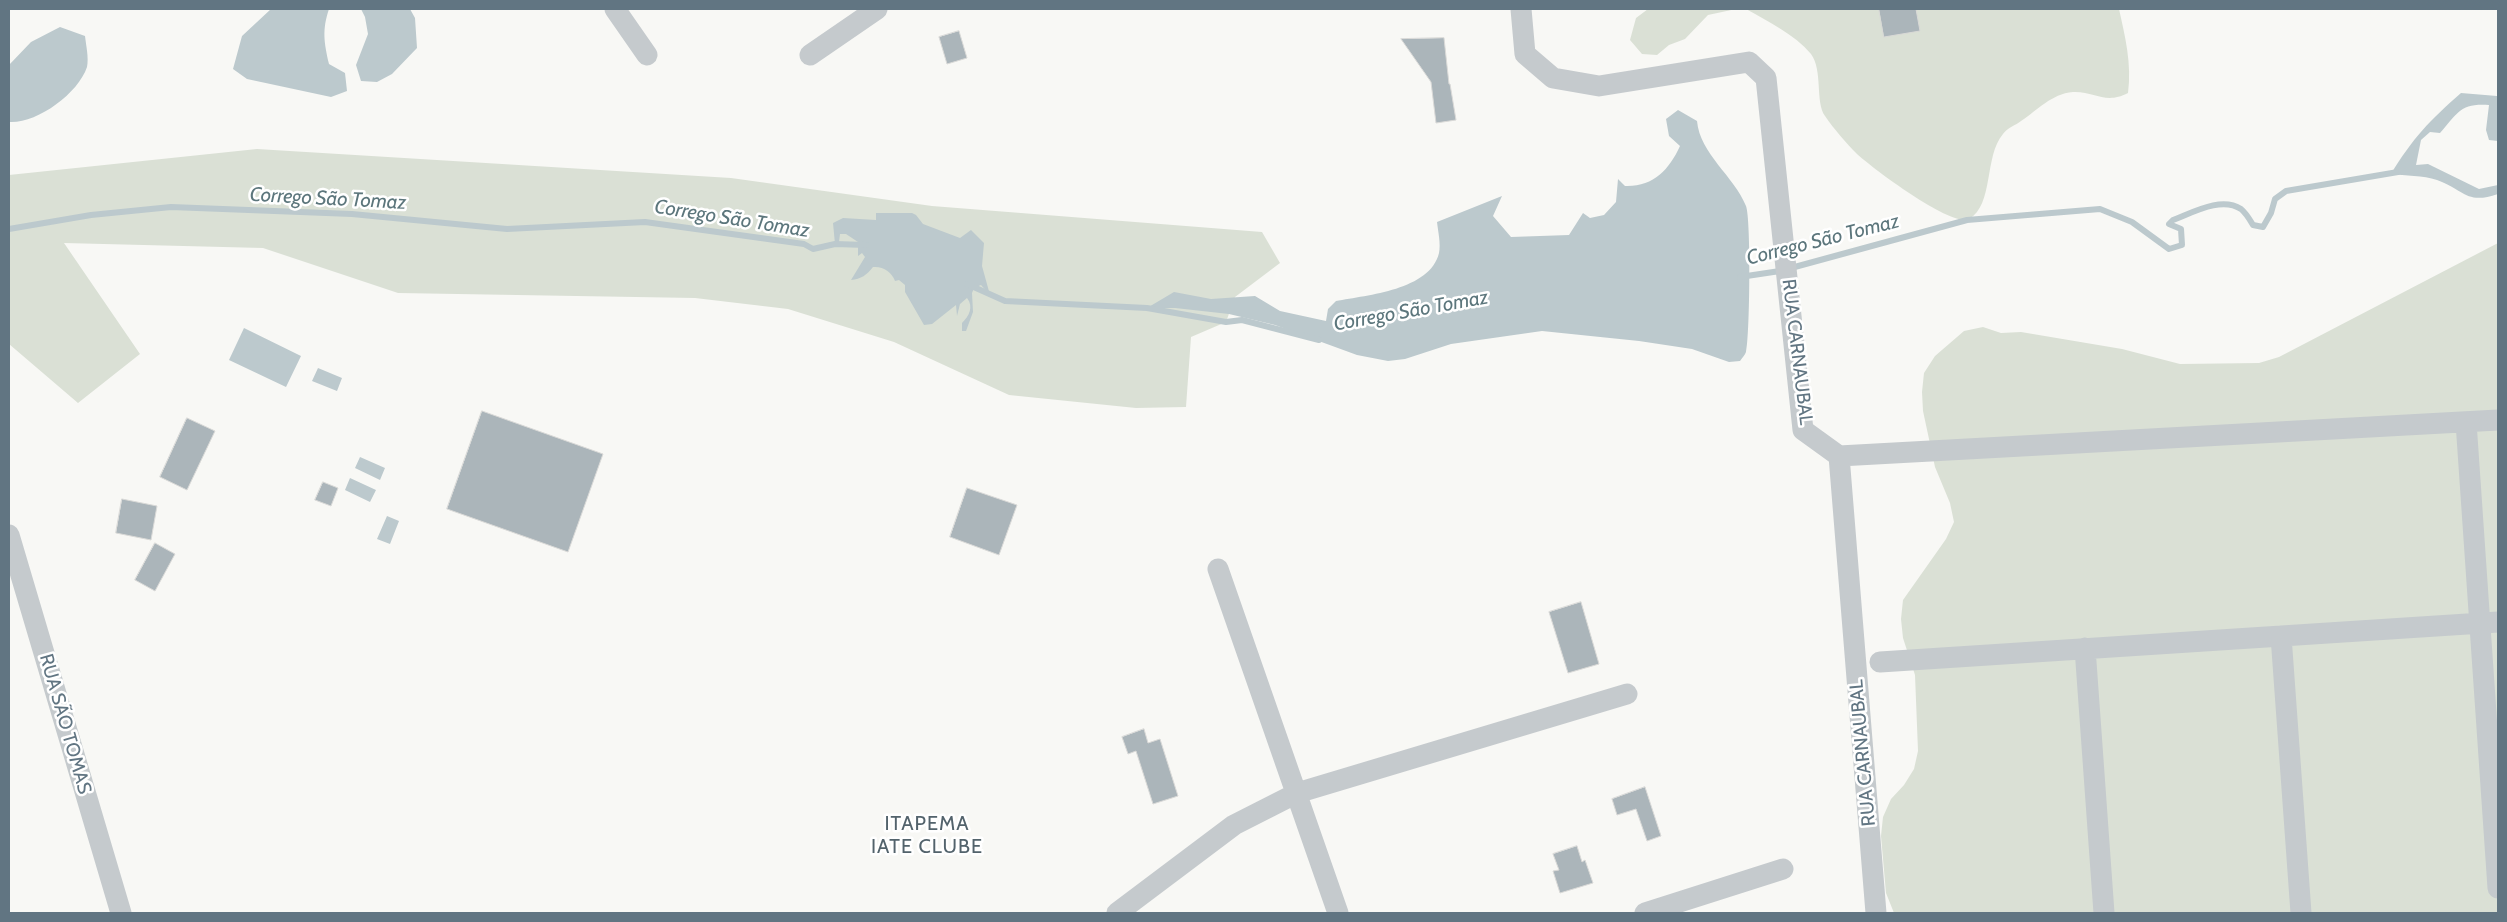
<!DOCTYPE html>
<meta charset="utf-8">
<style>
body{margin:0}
#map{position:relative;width:2507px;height:922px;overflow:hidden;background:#f8f8f5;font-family:Cabin,sans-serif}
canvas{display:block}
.frame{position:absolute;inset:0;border:10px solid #617582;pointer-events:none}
</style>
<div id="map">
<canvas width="2507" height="922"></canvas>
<div class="frame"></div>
</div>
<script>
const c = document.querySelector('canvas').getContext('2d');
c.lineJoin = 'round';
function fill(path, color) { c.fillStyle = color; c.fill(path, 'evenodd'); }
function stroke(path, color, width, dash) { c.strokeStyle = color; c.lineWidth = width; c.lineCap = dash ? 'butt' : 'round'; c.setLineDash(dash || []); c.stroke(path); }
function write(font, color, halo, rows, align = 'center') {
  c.font = font + ' Cabin,sans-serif'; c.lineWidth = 5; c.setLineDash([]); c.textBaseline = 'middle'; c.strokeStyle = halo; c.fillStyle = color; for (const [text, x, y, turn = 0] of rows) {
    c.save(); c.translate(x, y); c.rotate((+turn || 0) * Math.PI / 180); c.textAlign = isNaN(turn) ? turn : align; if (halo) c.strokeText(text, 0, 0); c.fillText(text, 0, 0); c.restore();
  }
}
fill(new Path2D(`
 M1648 9H1736L1708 15 1685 39 1669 45 1657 55 1642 54 1630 40 1636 18Z
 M1746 9H2119C2125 36 2132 64 2128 93 2105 105 2095 91 2073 92 2051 94 2038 110 2021 121 2016 125 2007 128 2003 134 1984 156 1994 205 1969 219 1952 228 1871 167 1857 154 1846 143 1834 129 1825 116 1815 102 1823 70 1811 54 1794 34 1769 22 1746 9Z
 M257 149 731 178 932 206 1262 232 1280 263 1235 297 1226 322 1191 337 1186 407 1136 408 1009 395 894 342 788 309 695 298 398 293 263 248 64 243 140 354 78 403 9 344V175Z
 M2498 243V913H1894L1886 893 1881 836 1883 817 1891 799 1904 785 1914 769 1918 751 1915 675 1903 638 1901 619 1903 600 1946 539 1954 522 1950 503 1935 467 1923 411 1922 392 1924 373 1935 356 1964 331 1983 327 2001 333 2021 332 2122 349 2180 364 2259 363 2279 357Z`), '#dae0d5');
fill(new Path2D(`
 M271 9H329C322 30 324 42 329 64L345 73 347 91 331 97 247 79 233 69 242 36Z
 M361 9H410L415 18 417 48 392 74 377 82 361 81 356 65 368 34 365 17Z
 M60 27 85 36C86 45 89 58 87 67 78 94 36 124 9 122V65L31 42Z
 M2461 93 2497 96 2498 94V141L2489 140 2486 130 2489 105C2460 103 2458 113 2440 133L2430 132 2421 140 2416 165 2428 164 2479 189 2498 185V194C2466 205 2465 190 2437 180 2423 175 2405 176 2391 174 2412 139 2430 120 2461 93Z
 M1678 110 1697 121C1700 154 1734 176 1746 206 1751 218 1750 336 1746 352 1745 355 1742 358 1740 361L1729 362 1692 349 1639 341 1542 331 1451 344 1405 359 1388 361 1357 355 1275 325 1229 314 1175 308H1147L1174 292 1211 299 1255 296 1280 311 1326 321 1328 309 1336 301C1368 295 1430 290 1439 253 1441 244 1438 231 1437 222L1502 196 1493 216 1511 237 1569 235 1583 213 1590 218 1604 215 1616 202 1618 179 1625 186C1653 187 1669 170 1680 146L1669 136 1666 119Z
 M876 213H912L916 215 923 224 960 238 971 230 984 243 982 266 990 295 981 285 974 288 972 293 973 312 966 331H962V323C969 316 974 307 967 298L960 304 957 316 956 305 932 324 924 325 905 292V285L899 280 895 281C892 272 883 266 873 267 867 275 861 279 851 280L865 257 862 253 858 256V242L846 234H840L839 242 835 244 833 223 843 218 876 220Z
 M244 328 301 356 286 387 229 360Z
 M318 368 342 378 337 391 312 381Z
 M360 457 385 468 380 480 355 468Z
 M350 478 376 490 370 502 345 490Z
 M387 516 399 521 390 544 377 539Z`), '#bcc9cd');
stroke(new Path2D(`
 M9 229 91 215 171 207 352 214 507 229 645 222 804 244 813 249 835 244 866 245
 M1740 277 1780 271 1967 220 2100 209 2132 222 2169 249 2182 245 2181 229 2169 224 2173 220C2192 213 2221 196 2241 209 2246 213 2250 220 2253 225L2263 227 2271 213 2275 199 2286 191 2398 172
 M967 284 1005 301 1147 308 1226 322 1242 320 1319 340`), '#bcc9cd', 6);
const building = new Path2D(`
 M1879 9H1916L1920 31 1884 37Z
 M959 31 967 58 947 64 939 37Z
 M1444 38 1449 84H1450L1456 120 1436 123 1431 82 1401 39Z
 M482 411 603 454 568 552 447 509Z
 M187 418 215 431 187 490 160 477Z
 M323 482 338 488 331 506 315 500Z
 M967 488 1017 505 999 555 950 537Z
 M122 499 157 506 151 540 116 533Z
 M155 543 175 554 155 591 135 580Z
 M1581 602 1599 664 1568 673 1549 612Z
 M1144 729 1148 743 1160 739 1178 796 1153 804 1136 751 1128 754 1122 737Z
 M1645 787 1661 836 1647 841 1636 809 1617 815 1612 799Z
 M1577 846 1582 862 1585 860 1593 883 1560 893 1553 871 1559 870 1553 854Z`);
fill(building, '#abb5ba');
stroke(building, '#d9d9d7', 1);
stroke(new Path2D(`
 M615 9 647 55
 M1521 9 1525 54 1553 78 1599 86 1749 62 1766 78 1803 430 1839 456 1876 913
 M810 55 877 9
 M2466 422 2498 888
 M1839 456 2498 420
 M9 535 121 913
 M1218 569 1338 913
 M2281 636 2301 913
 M2085 648 2104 913
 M1880 662 2498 622
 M1117 913 1234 825 1297 793 1627 694
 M1645 913 1783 869`), '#c5cacd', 21);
write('19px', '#617582', '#fff', [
 ["RUA CARNAUBAL",1797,352,83],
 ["RUA SÃO TOMAS",65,724,74],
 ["RUA CARNAUBAL",1863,753,-95]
]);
write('italic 20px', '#5c767c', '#fff', [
 ["Corrego São Tomaz",328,199,3],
 ["Corrego São Tomaz",732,219,9],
 ["Corrego São Tomaz",1823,240,-14],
 ["Corrego São Tomaz",1411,311,-10]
]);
c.letterSpacing = '1px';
write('20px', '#53636c', '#fff', [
 ["ITAPEMA",927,824],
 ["IATE CLUBE",927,847]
]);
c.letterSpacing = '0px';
</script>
